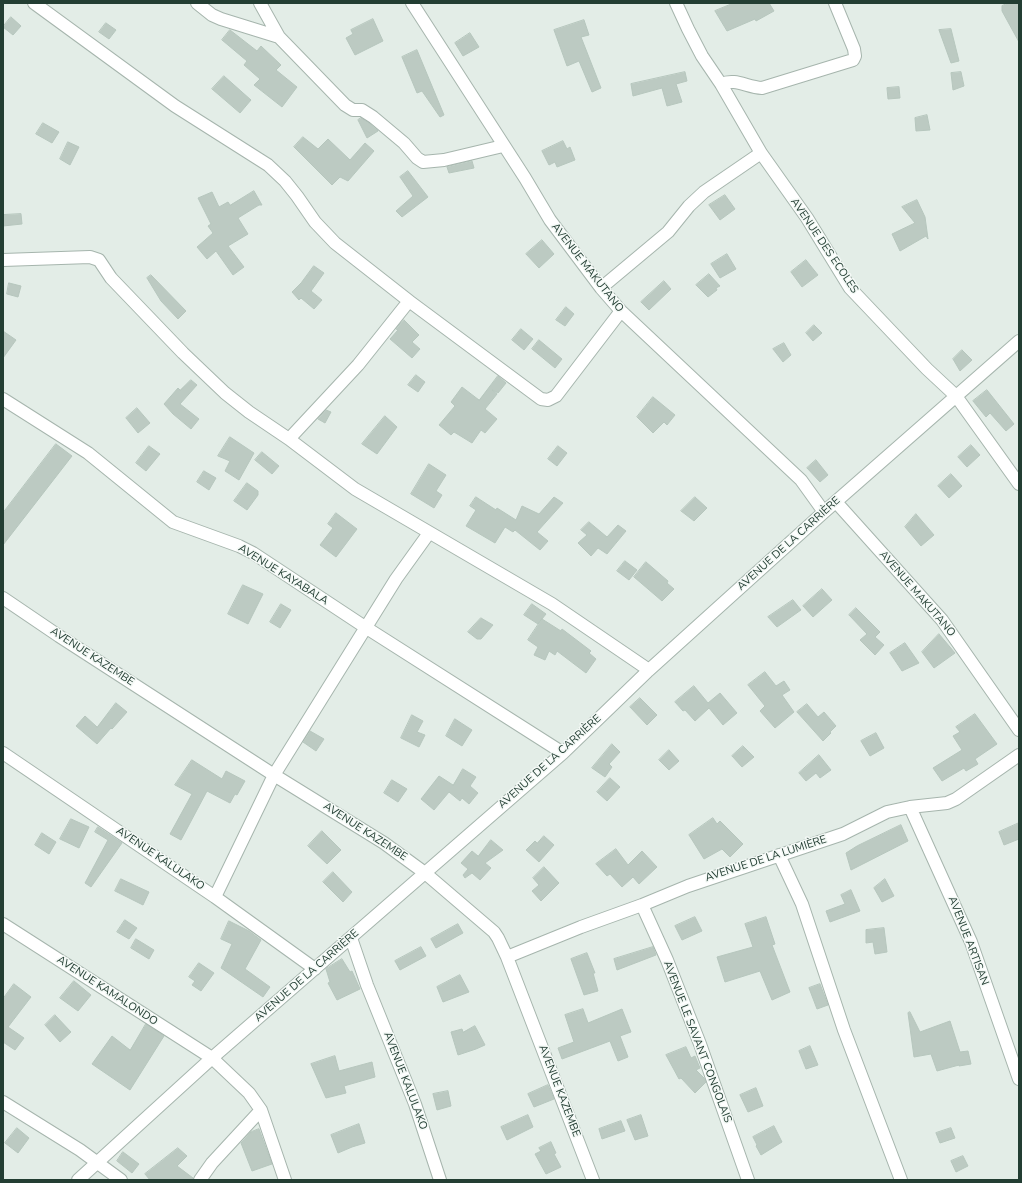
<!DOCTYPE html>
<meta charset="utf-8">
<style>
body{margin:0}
#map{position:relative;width:1022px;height:1183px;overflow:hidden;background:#e3ede7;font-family:"Nunito Sans",sans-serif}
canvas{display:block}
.frame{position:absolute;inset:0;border:4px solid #233e33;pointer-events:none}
</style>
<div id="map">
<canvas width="1022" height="1183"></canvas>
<div class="frame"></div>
</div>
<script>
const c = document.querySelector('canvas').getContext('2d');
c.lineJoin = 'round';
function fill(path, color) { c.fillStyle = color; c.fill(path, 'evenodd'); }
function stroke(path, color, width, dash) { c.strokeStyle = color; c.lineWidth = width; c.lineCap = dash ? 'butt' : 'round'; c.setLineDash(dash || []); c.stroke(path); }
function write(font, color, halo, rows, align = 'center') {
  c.font = font + ' "Nunito Sans",sans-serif'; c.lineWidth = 3; c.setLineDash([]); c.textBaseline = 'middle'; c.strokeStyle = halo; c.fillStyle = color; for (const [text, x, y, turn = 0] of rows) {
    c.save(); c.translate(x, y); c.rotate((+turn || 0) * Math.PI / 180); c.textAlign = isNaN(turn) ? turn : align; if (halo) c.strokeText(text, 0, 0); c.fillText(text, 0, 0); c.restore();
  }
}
const building = new Path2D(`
 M734 3H769L774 11 756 21 755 19 727 31 715 11Z
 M1008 3H1019V42L1002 11V6Z
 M11 17 21 26 13 35 3 27Z
 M373 19 383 41 355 55 346 38 353 34 351 30Z
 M584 20 589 35 581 37 601 88 592 92 579 61 567 66 554 30Z
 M106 23 116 30 109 39 99 32Z
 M951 29 959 61 951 63 939 30Z
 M230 30 257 51 261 46 281 65 276 70 297 87 282 107 254 85 260 79 244 65 247 61 222 40Z
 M470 33 479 47 463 56 455 43Z
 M417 50 444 115 440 117 422 91 417 93 402 57Z
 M685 72 687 81 676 84 682 102 667 106 662 88 633 96 631 84Z
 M961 72 964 86 953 90 951 73Z
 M224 76 251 100 240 113 212 89Z
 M899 87 900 98 888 99 887 88Z
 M927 115 930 130 916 131 915 118Z
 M361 118 369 123 378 131 367 138 358 120Z
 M43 123 59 132 52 143 36 134Z
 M303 137 318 149 328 139 350 160 365 143 374 151 348 181 340 177 332 185 294 147Z
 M563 141 567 149 570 147 575 160 557 167 555 162 549 165 542 151Z
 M68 142 79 147 70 165 60 159Z
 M472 161 474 168 449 173 447 167Z
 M408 171 428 197 402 217 396 211 413 196 400 177Z
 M254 191 262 205H259L238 218 248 234 228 246 244 267 233 275 216 251 207 259 197 247 213 233 208 226 211 224 198 198 212 192 219 207 228 202 230 205Z
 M725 195 735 209 720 220 709 205Z
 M917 200 925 217 928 239 926 236 900 251 892 234 915 223 902 207Z
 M21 214 22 224 3 226V215Z
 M542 240 554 254 539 268 526 254Z
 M727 254 736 269 720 278 711 264Z
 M806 260 818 275 802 287 791 272Z
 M314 266 324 273 311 291 322 300 314 309 301 298 299 300 292 292 301 283Z
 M709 274 720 286 716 288 717 290 708 297 696 285Z
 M151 275 186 311 178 319 161 301 147 278Z
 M664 281 671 289 649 310 641 302Z
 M9 283 21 286 18 297 7 294Z
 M566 307 574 314 565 326 556 320Z
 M404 320 419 335 412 342 420 349 412 358 390 339 398 330 396 329Z
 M814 325 822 333 813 341 806 333Z
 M521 329 533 339 524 350 512 340Z
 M3 331 16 340 3 358Z
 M539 340 562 359 555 368 532 349Z
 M784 343 791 355 783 362 773 349Z
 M962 350 972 360 960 371 953 359Z
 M416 375 425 382 418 392 408 385Z
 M498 376 506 383 498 393 492 390 497 394 485 409 497 419 485 433 481 430 472 443 454 432 451 435 439 425 455 406 451 402 462 387 479 400Z
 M191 380 197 385 180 404 199 419 191 429 173 414 164 404 178 388 180 390Z
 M987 390 1014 424 1006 431 990 413 986 417 973 401Z
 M653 397 675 415 667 425 664 422 653 433 637 417Z
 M137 408 150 423 138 433 126 418Z
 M326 410 331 412 325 423 318 419Z
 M385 416 397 427 377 454 362 444Z
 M230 437 254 453 239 480 225 471 230 461 218 456Z
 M56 444 72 456 3 545V513Z
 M971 445 980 455 967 467 958 457Z
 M149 446 160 454 146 471 136 463Z
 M558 446 567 453 557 466 548 459Z
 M262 452 279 466 272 474 255 460Z
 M816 460 828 475 820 482 807 468Z
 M429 464 446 475 436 491 442 495 434 508 411 494Z
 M204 471 216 478 209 490 197 482Z
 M951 474 962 486 949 498 938 486Z
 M247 483 258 491V495L247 510 234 501Z
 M476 497 496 510 497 508 516 520 522 506 539 514 554 497 563 503 537 532 548 541 540 550 515 530 513 532 505 527 495 543 466 526 476 510 470 506Z
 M695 497 707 508 694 521 681 511Z
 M336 513 357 529 336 557 320 545 333 528 328 524Z
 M916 514 934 535 921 546 905 527Z
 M589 522 607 537 618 525 626 531 607 554 598 548 591 556 578 543 587 535 581 530Z
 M625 561 637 570 629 580 617 571Z
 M646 562 668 581 667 583 674 589 662 601 634 577Z
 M243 585 263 594 248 624 228 614Z
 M822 589 832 600 813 617 803 606Z
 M793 600 801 610 777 627 768 617Z
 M281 604 291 610 280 628 270 622Z
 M532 604 546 614 538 624 524 615Z
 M856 608 880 632 875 637 884 645 875 655 860 640 867 634 849 615Z
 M481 618 493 625 481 639H477L468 632Z
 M542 619 561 631 562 629 591 651 589 653 596 659 586 673 557 651 555 655 549 651 545 660 534 655 538 647 528 640Z
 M939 634 955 653 934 668 922 652Z
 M905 643 919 663 902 671 890 653Z
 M765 672 776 686 784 681 790 690 782 695 794 712 775 728 760 711 765 706 748 685Z
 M694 686 708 703 720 693 737 713 723 725 709 708 695 721 685 710 683 711 675 702Z
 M640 698 657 715 647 725 630 707Z
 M116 703 127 712 112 729 111 728 97 744 76 726 85 716 97 727Z
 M807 704 818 717 824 712 836 726 830 732 831 733 823 741 797 712Z
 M975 714 997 744 975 759 978 764 966 771 964 768 942 781 933 768 962 750 953 736 960 732 956 727Z
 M412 715 423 721 417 732 425 735 419 747 401 738Z
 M455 719 472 730 462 746 446 736Z
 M310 731 324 739 316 751 303 742Z
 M876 733 884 748 870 756 861 741Z
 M612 744 620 752 609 764 612 767 605 777 592 768Z
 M743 746 754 757 742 767 732 756Z
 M669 750 679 761 669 770 659 760Z
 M819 755 831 770 820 778 816 773 806 781 799 773Z
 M192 760 222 779 226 771 245 781 237 795 235 794 230 803 207 791 181 840 170 834 192 794 175 785Z
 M463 769 476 777 470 786 478 793 469 804 462 798 460 801 449 792 434 810 421 799 439 776 453 785Z
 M610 778 620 787 607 801 597 792Z
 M392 780 407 789 398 802 384 793Z
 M713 818 717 824 720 821 743 844 730 857 722 849 704 859 689 835Z
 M71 819 89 827 79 848 60 839Z
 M1019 823V839L1004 845 999 832Z
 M901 825 908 841 851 870 846 853 857 846Z
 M98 827 122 843 91 887 85 883 108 840 95 832Z
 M322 831 341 850 327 864 308 846Z
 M42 833 56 842 49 854 35 845Z
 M544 836 554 845 539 862 526 850 535 841 537 843Z
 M491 840 503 850 485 863 491 868 480 880 472 873 465 878 463 875 468 869 461 863 472 851 478 856Z
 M616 849 628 865 642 851 657 867 639 884 633 877 622 887 610 874 607 876 596 864Z
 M544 867 559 883 541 901 532 891 539 885 533 878Z
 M333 872 352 892 343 902 323 882Z
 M121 879 149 892 143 905 115 891Z
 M885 879 894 896 882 902 874 888Z
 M851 890 860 911 830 922 826 911 845 904 841 895Z
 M695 917 702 931 682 940 675 926Z
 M766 917 775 944 772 945 790 992 772 1000 760 971 725 982 717 957 753 947 745 924Z
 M125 920 137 928 129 939 117 932Z
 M229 921 249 931 261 940 245 969 270 987 263 997 221 968 232 944 221 939Z
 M458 924 463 933 436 948 431 939Z
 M884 928 887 952 875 954 873 942 866 943V930Z
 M136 939 154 950 149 959 131 948Z
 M421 947 426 956 400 970 395 961Z
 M653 947 656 955 617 970 614 959Z
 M587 953 595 973H593L598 991 584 995 571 959Z
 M342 959 350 972 352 971 360 989 337 1000 328 983 330 982 326 969Z
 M199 963 214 973 201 991 192 985 195 981 189 977Z
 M460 975 469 992 443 1002 437 987Z
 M74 981 91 995 78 1011 60 998Z
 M14 984 31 997 8 1027 24 1038 15 1050 3 1042V999Z
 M820 984 828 1005 817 1009 809 988Z
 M583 1009 588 1023 622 1009 631 1032 620 1036 628 1057 618 1061 610 1041 562 1059 558 1048 574 1042 565 1015Z
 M910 1012 920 1032 950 1021 960 1052 968 1051 971 1064 959 1066V1065L937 1071 931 1054 914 1057 908 1013Z
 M55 1015 71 1032 60 1042 45 1025Z
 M146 1024 164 1036 130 1090 92 1064 112 1036 130 1050Z
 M475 1026 485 1045 476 1049 458 1055 451 1032 462 1029 463 1032Z
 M810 1046 818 1065 806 1069 799 1051Z
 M686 1047 691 1058 695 1056 700 1068 696 1070 704 1078 706 1082 695 1093 681 1078 679 1079 666 1055Z
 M335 1056 339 1071 372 1062 375 1077 344 1086 346 1093 326 1098 311 1064Z
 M548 1085 554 1099 534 1107 528 1094Z
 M756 1088 763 1106 748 1112 740 1095Z
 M448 1091 451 1106 437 1110 433 1094Z
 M528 1115 533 1127 507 1140 501 1127Z
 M641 1115 648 1136 635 1140 627 1120Z
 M621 1121 625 1131 602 1139 599 1129Z
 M359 1124 365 1143 352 1147 338 1153 331 1135Z
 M774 1126 782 1142 761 1155 756 1146 757 1145 753 1137Z
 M17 1128 29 1138 18 1153 5 1143Z
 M951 1128 955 1138 940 1143 936 1133Z
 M259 1129 272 1164 252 1171 241 1143 251 1132Z
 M551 1142 556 1153 554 1154 561 1167 546 1174 535 1154 541 1151 539 1148Z
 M178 1148 187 1156 177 1166 193 1178V1180H150L145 1174Z
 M123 1152 139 1164 132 1173 117 1161Z
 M963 1156 968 1166 956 1172 951 1161Z`);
fill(building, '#bccac2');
stroke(building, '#b6c6bd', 1);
const minor = new Path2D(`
 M34 3 175 106 268 165 285 181 297 196 315 222 335 243 409 301 541 399 548 400 556 396 621 311
 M197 3 212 15 221 19 279 37
 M260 3 279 37 345 105 353 110H362L373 117 404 143 417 158 423 162 444 160 503 146
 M412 3 525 178 550 220 601 288 621 311 801 480 824 512
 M676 3 688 29 702 56 721 84 761 153 807 218 850 288 927 369 956 396 1019 484
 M721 84C736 78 746 87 762 88L853 60 855 56 854 49 835 3
 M3 260 90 257 99 260 111 278 183 353 225 393 249 412 289 439 355 489 552 604 649 670
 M601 288 668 232 689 206 704 192 761 153
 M3 399 88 453 173 522 239 546 253 553 365 627 563 753
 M289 439 358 365 409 301
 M836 502 942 620 1019 730
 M3 598 59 636 274 775 384 843 425 873 494 932 498 938 507 957 593 1180
 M3 753 215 897 315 969
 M910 807 971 942 1019 1079
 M779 855 802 904 844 1030 901 1180
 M215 897 274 775 396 579 429 533
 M642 905 667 960 700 1044 748 1180
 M3 924 212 1058 249 1093 261 1110 285 1180
 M351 938 367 985 415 1104 440 1180
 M507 957 581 927 642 905 688 886 843 834 887 812 910 807 947 803 956 799 1019 755
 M3 1102 80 1150 121 1180
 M78 1180 212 1058 563 753 649 670 824 512 1019 341
 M200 1180 212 1163 261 1110`);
stroke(minor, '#a6b5ad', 14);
stroke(minor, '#fff', 12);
write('11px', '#233e33', '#f4f9f6', [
 ["AVENUE DES ECOLES",824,246,56],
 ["AVENUE MAKUTANO",587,268,52],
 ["AVENUE DE LA CARRIÈRE",789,544,-42],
 ["AVENUE KAYABALA",283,575,32],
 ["AVENUE MAKUTANO",917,594,49],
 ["AVENUE KAZEMBE",92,657,33],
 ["AVENUE DE LA CARRIÈRE",550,762,-42],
 ["AVENUE KAZEMBE",365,832,33],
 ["AVENUE KALULAKO",160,859,34],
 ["AVENUE DE LA LUMIÈRE",766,859,-18],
 ["AVENUE ARTISAN",968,941,69],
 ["AVENUE DE LA CARRIÈRE",307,976,-41],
 ["AVENUE KAMALONDO",107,991,33],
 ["AVENUE LE SAVANT CONGOLAIS",697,1042,69],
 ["AVENUE KALULAKO",405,1081,69],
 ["AVENUE KAZEMBE",559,1091,69]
]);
</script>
